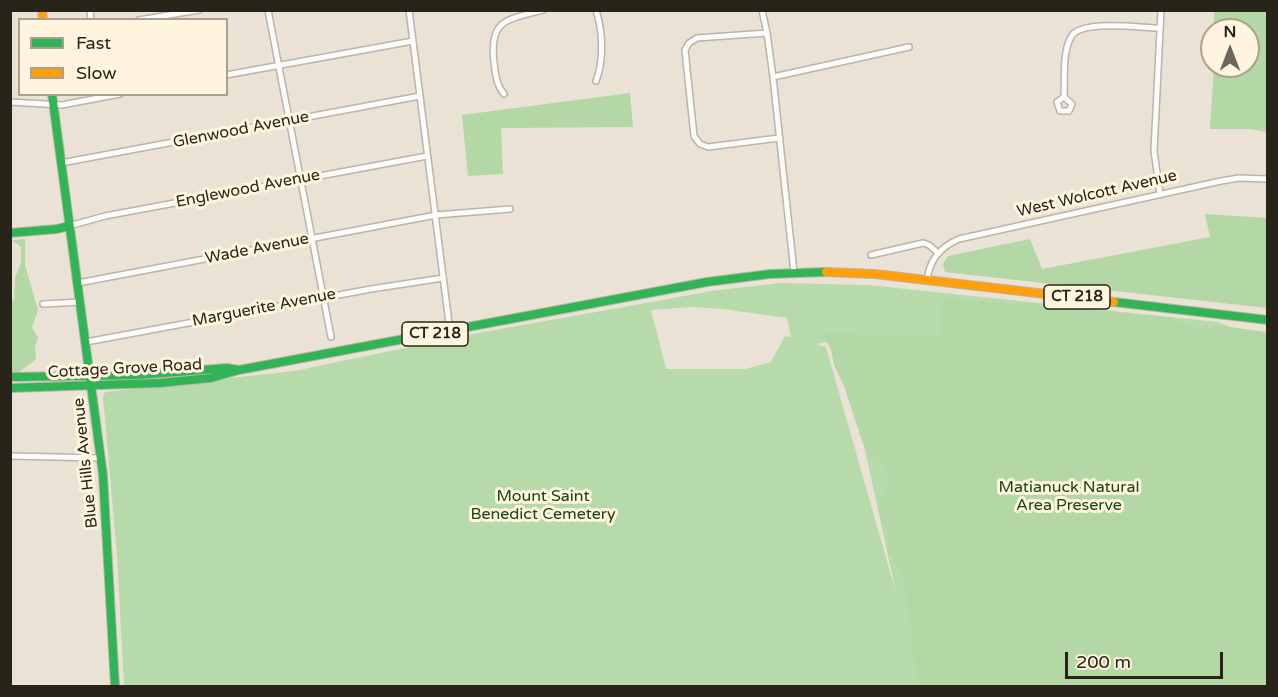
<!DOCTYPE html>
<style>
body{margin:0}
#map{position:relative;width:1278px;height:697px;overflow:hidden;background:#eae2d4;font-family:"Varela Round",sans-serif}
canvas{display:block}
.frame{position:absolute;inset:0;border:12px solid #292419;pointer-events:none}
.legend{position:absolute;left:18px;top:18px;width:210px;height:78px;box-sizing:border-box;background:#fff4dd;border:2px solid #a9a18f;margin:0;padding:8px 10px;list-style:none;font-size:18px;color:#292419}
.legend li{display:flex;align-items:center;gap:12px;height:30px}
.legend b{width:30px;border:2px solid #a9a18f}
.north{position:absolute;left:1200px;top:18px;width:60px;height:60px;box-sizing:border-box;background:#fff4dd;border:2px solid #a9a18f;border-radius:50%;rotate:0deg;font-size:16px;font-weight:700;line-height:24px;text-align:center;color:#292419}
.north::after{content:'';display:block;margin:auto;width:21px;height:27px;background:#6d665a;clip-path:polygon(50% 0,100% 100%,50% 72%,0 100%)}
.scale{position:absolute;left:1065px;top:652px;width:158px;height:27px;box-sizing:border-box;border:3px solid #292419;border-top:0;padding-left:8px;font-size:18px;line-height:21px;white-space:nowrap;color:#292419;-webkit-text-stroke:4px #fff4dd;paint-order:stroke}
</style>
<div id="map">
<canvas width="1278" height="697"></canvas>
<div class="frame"></div>
<ul class="legend">
<li><b style="height:8px;background:#30b455"></b>Fast</li>
<li><b style="height:8px;background:#ff9f0a"></b>Slow</li>
</ul>
<div class="north">N</div>
<div class="scale">200 m</div>
</div>
<script>
const c = document.querySelector('canvas').getContext('2d');
c.lineJoin = 'round';
function fill(path, color) { c.fillStyle = color; c.fill(path, 'evenodd'); }
function stroke(path, color, width, dash) { c.strokeStyle = color; c.lineWidth = width; c.lineCap = dash ? 'butt' : 'round'; c.setLineDash(dash || []); c.stroke(path); }
function write(font, color, halo, rows, align = 'center') {
  c.font = font + ' "Varela Round",sans-serif'; c.lineWidth = 6; c.setLineDash([]); c.textBaseline = 'middle'; c.strokeStyle = halo; c.fillStyle = color; for (const [text, x, y, turn = 0] of rows) {
    c.save(); c.translate(x, y); c.rotate((+turn || 0) * Math.PI / 180); c.textAlign = isNaN(turn) ? turn : align; if (halo) c.strokeText(text, 0, 0); c.fillText(text, 0, 0); c.restore();
  }
}
fill(new Path2D(`
 M781 283 869 285 1217 322 1267 340V686H124L117 554 103 397 105 392 294 371 478 333 641 304 711 291ZM692 307 723 309 787 318 791 337 785 336 771 362 745 369H666L651 310ZM841 339 896 593 826 347 816 344Z`), '#b7daaa');
fill(new Path2D(`
 M1214 11H1267V132L1249 129H1210L1214 66H1248V30H1214Z
 M630 93 633 127 501 128 503 174 468 176 462 115Z
 M1205 214 1267 218V308L945 272 943 264 948 256 1030 239 1042 269 1210 237Z
 M25 239V265L38 310 32 327 38 338 35 346 36 359 18 373 11 374V301L14 300 15 278 21 263V247L12 240Z
 M945 298 1156 316 1167 318 1197 329 1229 327 1267 332V686H921L917 676 904 581 888 546 887 531 880 516 881 500 889 480 888 472 883 462 868 453 862 441 844 386 834 365 831 350 824 336V332H845L864 336H936L942 331 941 304Z`), '#b4d7a6');
const street = new Path2D(`
 M90 10 91 20
 M268 10 331 337
 M409 10 450 331
 M762 10 767 33 773 77 794 272
 M139 20 199 10
 M767 33 697 38 689 43 685 50 694 136 700 144 708 147 779 138
 M226 75 413 41
 M773 77 909 47
 M596 81C604 60 603 32 596 10
 M504 94C496 84 496 76 494 63 489 19 506 20 543 10
 M1064 97 1072 104 1069 111H1060L1057 102 1064 97C1065 79 1062 53 1071 37 1080 19 1141 28 1160 28
 M10 102 62 105 120 94
 M61 163 420 96
 M1160 194 1154 151 1161 10
 M69 226 105 216 427 156
 M871 255 923 243 929 245 938 253
 M927 281C929 260 940 247 959 239L1221 181 1239 178 1268 179
 M78 283 436 215 510 209
 M43 304 80 302
 M86 342 371 289 443 278
 M10 456 101 458`);
const fast = new Path2D(`
 M52 94 103 475 115 686
 M10 233 57 229 69 226
 M1114 302 1268 320
 M10 377 138 375 227 368 239 370
 M10 388 160 383 211 378 239 370 707 282 770 274 826 272`);
const slow = new Path2D(`
 M42 10 43 20
 M826 272 875 274 1114 302`);
stroke(street, '#bab4a9', 8);
stroke(fast, '#bab4a9', 10);
stroke(slow, '#bab4a9', 10);
stroke(street, '#fcfbf9', 5);
stroke(fast, '#30b455', 8);
stroke(slow, '#ff9f0a', 8);
for (const [x, y, w] of [
 [1077,297,66],
 [435,334,66]
]) { const box = new Path2D(); box.roundRect(x - w / 2, y - 12, w, 24, 4.5); c.fillStyle = '#fff4dd'; c.fill(box); stroke(box, '#292419', 1.5); }
write('bold 15px', '#292419', null, [
 ["CT 218",1077,297],
 ["CT 218",435,334]
]);
write('16px', '#292419', '#fff4dd', [
 ["Glenwood Avenue",241,130,-11],
 ["Englewood Avenue",248,189,-11],
 ["West Wolcott Avenue",1097,194,-13],
 ["Wade Avenue",257,249,-11],
 ["Marguerite Avenue",264,308,-11],
 ["Cottage Grove Road",125,369,-3],
 ["Blue Hills Avenue",86,463,-96]
]);
write('16px', '#164613', '#fff4dd', [
 ["Matianuck Natural",1069,488],
 ["Area Preserve",1069,506],
 ["Mount Saint",543,497],
 ["Benedict Cemetery",543,515]
]);
</script>
